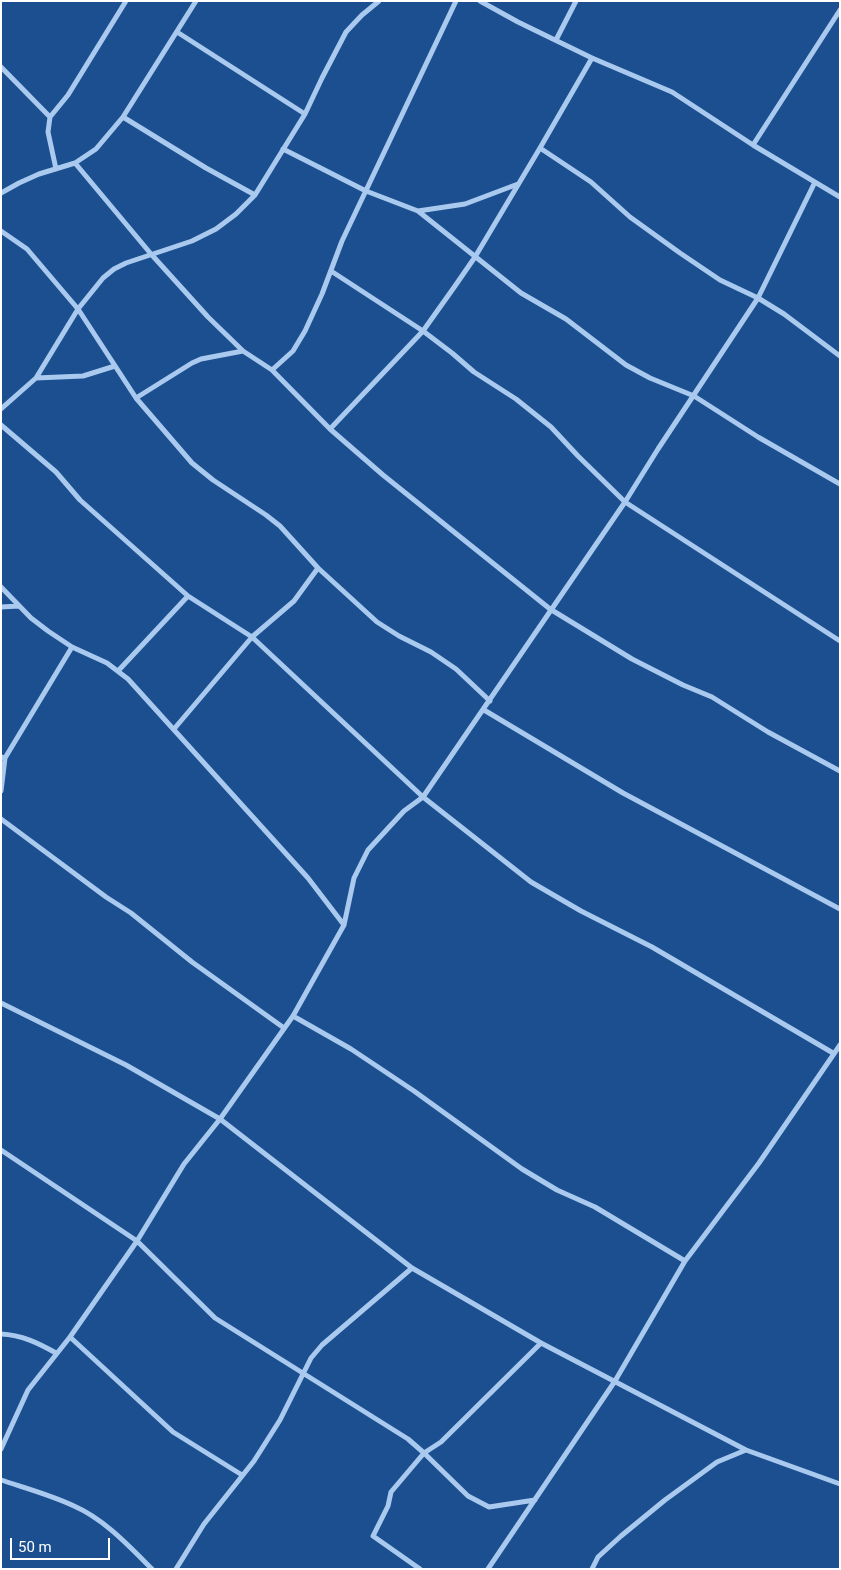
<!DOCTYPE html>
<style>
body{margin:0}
#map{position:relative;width:841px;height:1570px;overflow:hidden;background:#1b4f8f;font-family:Roboto,sans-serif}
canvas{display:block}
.frame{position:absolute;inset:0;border:2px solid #fff;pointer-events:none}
.scale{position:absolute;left:10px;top:1538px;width:100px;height:22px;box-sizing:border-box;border:2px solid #fff;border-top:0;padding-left:6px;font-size:15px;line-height:18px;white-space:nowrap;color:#fff;-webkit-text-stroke:4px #1b4f8f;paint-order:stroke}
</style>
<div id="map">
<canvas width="841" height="1570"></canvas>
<div class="frame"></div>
<div class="scale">50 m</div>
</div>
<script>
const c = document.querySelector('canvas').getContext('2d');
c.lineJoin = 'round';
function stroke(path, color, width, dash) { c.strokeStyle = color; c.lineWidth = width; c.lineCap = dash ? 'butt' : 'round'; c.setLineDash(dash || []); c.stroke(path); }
stroke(new Path2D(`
 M480 1 518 22 592 58 672 92 753 145 840 197
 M177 32 305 114
 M556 40 576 1
 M1 67 50 117
 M123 117 206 168 255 195
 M753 145 840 10
 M540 148 591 182 630 217 680 253 720 280 758 298 784 314 840 356
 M283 149 366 191 418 211 521 293 566 319 626 365 650 378 694 396 758 437 840 484
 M75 163 151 254 208 317 243 351 272 370 330 429 383 475 550 609 632 659 683 685 712 697 768 732 840 771
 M56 169 48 132 50 117 68 95 126 1
 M1 193 19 183 39 174 75 163 96 149 123 117 196 1
 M418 211 465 204 518 184
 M1 231 27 249 78 309 136 398 192 463 213 480 266 515 280 526 318 568 377 622 399 636 431 652 456 669 490 701
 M331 271 423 331 452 353 474 372 516 399 551 427 578 456 625 502 840 641
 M272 370 293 351 305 331 322 294 342 241 456 1
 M36 378 83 376 115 366
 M136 398 192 363 201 359 243 351
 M1 409 36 378 78 309 103 278 114 269 126 263 192 241 216 229 236 214 255 195 305 114 322 78 346 32 362 15 379 1
 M1 425 56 472 80 500 188 596 252 637 423 797 531 882 581 911 652 947 833 1053
 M330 429 423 331 455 286 475 257 540 148 592 58
 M1 587 31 618 48 631 72 647 107 663 128 679 308 878 344 925
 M1 607 19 606
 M118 671 188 596
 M484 710 623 793 840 909
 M174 729 252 637 294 601 318 568
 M1 757 5 758 1 791
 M5 758 72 647
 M1 819 106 897 131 913 192 962 284 1028
 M1 1003 126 1065 220 1119 412 1268 541 1343 746 1450 840 1484
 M293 1016 351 1049 414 1091 522 1169 557 1190 595 1207 685 1261
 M1 1150 137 1241 215 1318 408 1439 424 1453 441 1442 541 1343
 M1 1334C22 1335 38 1343 56 1353
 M70 1337 173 1432 242 1475
 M1 1449 28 1390 70 1337 137 1241 184 1164 220 1119 293 1016 344 925 354 878 368 850 404 811 423 797 625 502 658 449 758 298 815 182
 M1 1480C25 1488 51 1495 74 1506 104 1519 129 1546 152 1569
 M176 1569 204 1524 254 1461 280 1420 311 1358 322 1345 412 1268
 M420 1569 373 1536 388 1506 391 1492 424 1453 468 1496 489 1507 535 1500
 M488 1569 615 1381 685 1261 759 1163 840 1045
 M592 1569 598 1557 621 1536 665 1500 717 1462 746 1450`), '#a9c9ee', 5);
</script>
